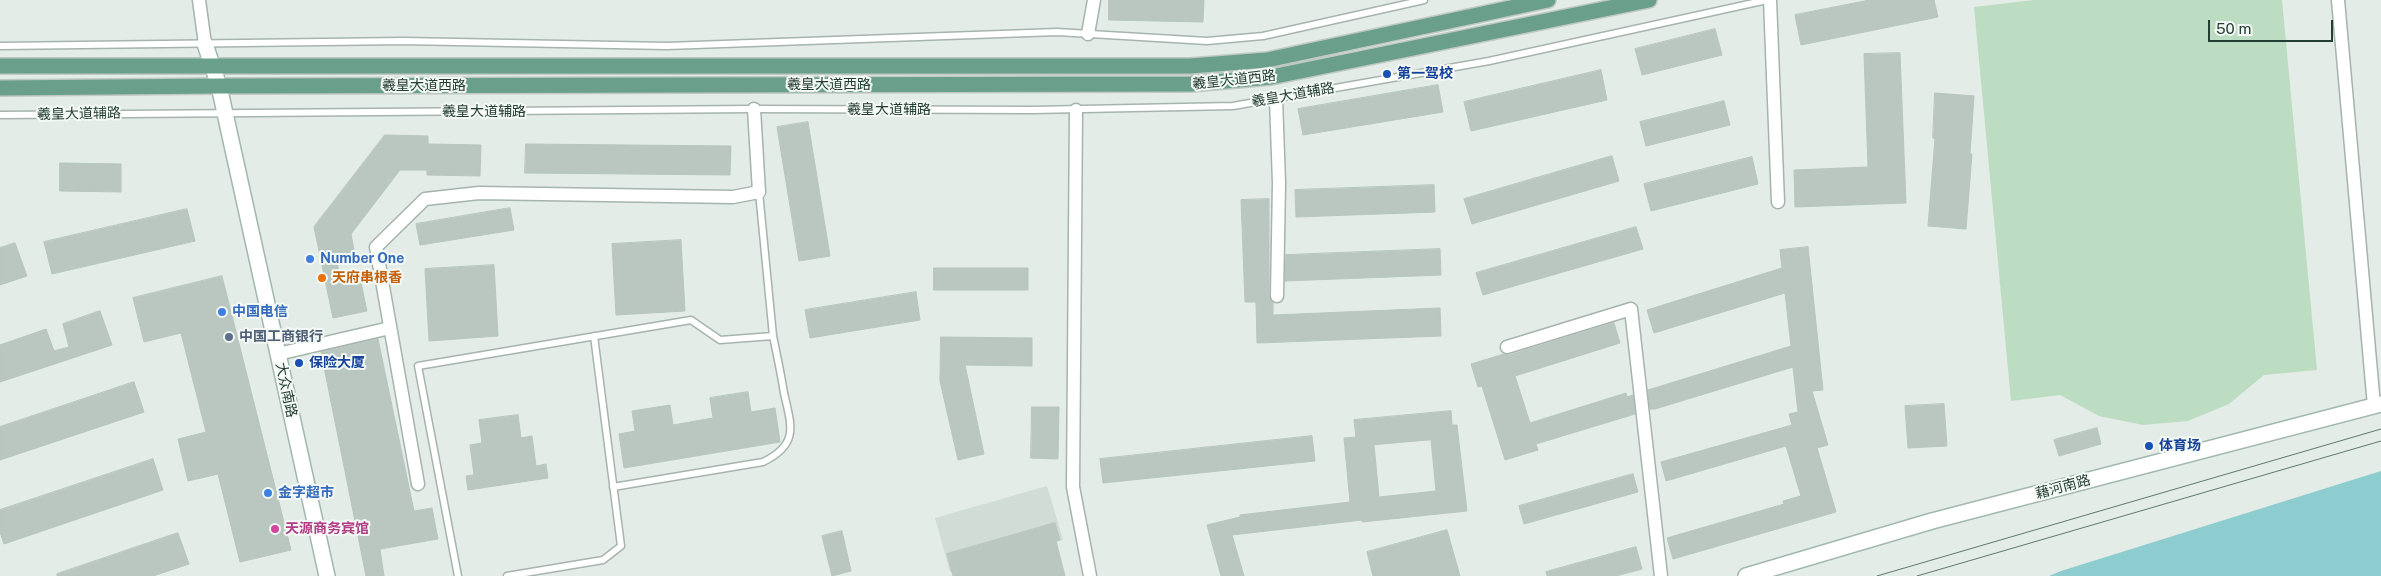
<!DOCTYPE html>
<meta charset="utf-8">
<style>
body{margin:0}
#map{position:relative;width:2381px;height:576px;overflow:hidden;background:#e3ece7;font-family:"Public Sans",sans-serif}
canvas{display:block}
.scale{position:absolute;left:2208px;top:20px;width:125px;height:22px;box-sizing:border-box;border:2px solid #233d33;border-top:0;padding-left:6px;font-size:15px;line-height:18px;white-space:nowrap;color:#233d33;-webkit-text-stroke:4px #f4f9f6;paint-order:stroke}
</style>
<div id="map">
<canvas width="2381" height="576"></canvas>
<div class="scale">50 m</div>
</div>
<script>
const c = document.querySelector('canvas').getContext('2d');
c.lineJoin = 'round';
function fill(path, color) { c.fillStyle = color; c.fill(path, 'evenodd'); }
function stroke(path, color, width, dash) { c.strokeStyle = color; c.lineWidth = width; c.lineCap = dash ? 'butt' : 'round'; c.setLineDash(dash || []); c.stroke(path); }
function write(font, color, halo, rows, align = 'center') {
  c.font = font + ' "Public Sans","Noto Sans SC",sans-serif'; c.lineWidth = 4; c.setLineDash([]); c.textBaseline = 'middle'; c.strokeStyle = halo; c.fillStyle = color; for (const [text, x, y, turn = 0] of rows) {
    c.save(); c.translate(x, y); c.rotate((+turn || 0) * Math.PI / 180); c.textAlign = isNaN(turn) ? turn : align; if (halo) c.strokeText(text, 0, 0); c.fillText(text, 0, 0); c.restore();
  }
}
fill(new Path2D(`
 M1047 486 1063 540 950 572 935 518Z`), '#d1dcd6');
fill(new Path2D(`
 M2034 0H2282L2317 370 2264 375 2229 404 2188 421 2143 425 2099 416 2060 395 2011 401 1974 7Z`), '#bdddc2');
fill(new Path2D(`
 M2381 471V576H2049L2061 571Z`), '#8ecdcf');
const building = new Path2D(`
 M1109 0H1204L1203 22 1109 20Z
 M1870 0H1934L1938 17 1801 45 1795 15Z
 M1715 29 1722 55 1642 75 1635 49Z
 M1900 53 1906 203 1795 207 1794 170 1868 167 1864 54Z
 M1601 70 1607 100 1471 131 1464 102Z
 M1438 85 1443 112 1303 135 1298 109Z
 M1935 93 1974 96 1970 154H1972L1966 229 1928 226 1935 139 1933 138Z
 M1724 101 1730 125 1646 146 1640 122Z
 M808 122 830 256 799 261 777 127Z
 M385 135 428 136V144L481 145 480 176 427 175V170H400L351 234 355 256 337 259 339 275 359 273 367 311 333 318 314 227Z
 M526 144 731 146 730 175 525 173Z
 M1612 156 1619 181 1472 224 1464 199Z
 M1752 157 1758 184 1651 211 1644 184Z
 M60 163 121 164V192L60 191Z
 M1434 185 1435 212 1296 217 1295 190Z
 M1269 199V296L1273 303V315L1440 308 1441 336 1257 343 1256 302H1245L1241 200Z
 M510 208 514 230 420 245 416 224Z
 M187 209 195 241 52 274 44 242Z
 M1636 227 1643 249 1483 295 1476 273Z
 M681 240 685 311 616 315 612 244Z
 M15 243 27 276 0 285V248Z
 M1808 247 1823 390 1812 391 1828 445 1817 448 1836 512 1673 559 1667 538 1784 504 1783 501 1801 496 1786 446 1666 481 1661 462 1792 425 1789 414 1798 412 1793 367 1655 409H1650L1648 390 1791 346 1785 293 1654 333 1647 310 1782 268 1780 250Z
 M1440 249 1441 275 1285 281 1286 255Z
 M494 265 498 336 429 341 425 269Z
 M934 268H1028V290H934Z
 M222 276 291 550 240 562 218 474 188 481 178 439 206 432 181 333 144 342 133 298Z
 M916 292 920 320 810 338 805 310Z
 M100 311 112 345 0 382V345L46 329 54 351 69 347 63 324Z
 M1614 323 1620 343 1515 376 1530 423 1626 393 1627 397 1633 395 1635 414 1536 444 1538 450 1505 460 1482 386 1478 387 1471 364 1504 354 1509 355Z
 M941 337 1032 338V366L965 365 984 454 958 460 940 381Z
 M378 339 414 511 432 508 438 539 380 549 384 576H366L321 352Z
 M134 382 144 412 0 460V427Z
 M748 392 751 412 775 408 780 442 624 468 619 434 635 431 632 411 670 405 673 425 713 418 710 398Z
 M1944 404 1947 446 1908 448 1905 406Z
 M1032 407H1059L1058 459 1031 458Z
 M1451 411 1452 425H1457L1467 511 1362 522V520L1232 535 1244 576H1221L1207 525 1240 517V515L1350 502 1344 438 1356 437 1354 420ZM1431 440 1436 491 1379 497 1374 445Z
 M518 415 521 438 532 436 536 466 546 464 548 478 468 490 466 476 474 475 470 445 482 443 479 420Z
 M2097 428 2101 444 2059 456 2054 440Z
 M1312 436 1315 461 1103 483 1100 459Z
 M153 459 163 490 4 544 0 532V510Z
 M1633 474 1638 492 1524 524 1519 506Z
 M1055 523 1060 540 1056 541 1065 576H953L947 554Z
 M1447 530 1460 576H1373L1367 552Z
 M842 531 851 571 832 576 822 536Z
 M178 533 189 564 153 576H57V574Z
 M1636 547 1642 569 1616 576H1547L1546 572Z`);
fill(building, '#b9c7c0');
stroke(building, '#b6c6bd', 1);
const service = new Path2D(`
 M0 46 404 41 667 46 1057 32 1207 41 1263 36 1424 0
 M0 115 754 109 1033 110 1233 106 1489 61 1767 0
 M613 487 763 462C800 444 791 425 784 393 781 374 777 355 773 336
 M458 576 418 366 691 320 720 340 773 336 759 192
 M507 576 603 560 621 546 594 336`);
const minor = new Path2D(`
 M199 0 205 44
 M1770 0 1778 202
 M2338 0 2374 406
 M1088 34 1094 0
 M1276 99 1279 183 1277 296
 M1076 110 1073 487 1090 576
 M1507 347 1631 309 1661 576
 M278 354 390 328
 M418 484 376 247 425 199 479 193 733 197 759 192 754 109`);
const secondary = new Path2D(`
 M205 44 219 86 327 576
 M1746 576 1932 521 2381 404`);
const primary = new Path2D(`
 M0 66H1190L1267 60 1548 0
 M0 88 219 86 1191 84 1271 77 1649 0`);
stroke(service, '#a6b4ad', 9);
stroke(minor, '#a6b4ad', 15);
stroke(secondary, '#a2b8ae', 18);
stroke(primary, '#c1c9c6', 18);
stroke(service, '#fff', 6);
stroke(minor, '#fff', 12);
stroke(secondary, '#fff', 15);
stroke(primary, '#6aa08b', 15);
stroke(new Path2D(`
 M1877 576 2381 429
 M1917 576 2381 441`), '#5e796e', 1);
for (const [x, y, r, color] of [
 [1387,74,5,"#1a4fb4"],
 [310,259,5,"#3f7fe0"],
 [322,278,5,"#e8710a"],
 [222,312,5,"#3f7fe0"],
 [229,337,5,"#5c6f8a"],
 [299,363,5,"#1a4fb4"],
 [2149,446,5,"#1a4fb4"],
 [268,493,5,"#3f7fe0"],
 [275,529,5,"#d1479c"]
]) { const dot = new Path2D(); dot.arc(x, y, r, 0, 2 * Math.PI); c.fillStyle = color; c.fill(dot); stroke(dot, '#f4f9f6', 2); }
write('bold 14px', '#164399', '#f4f9f6', [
 ["第一驾校",1397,74],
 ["保险大厦",309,363],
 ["体育场",2159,446]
], 'left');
write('14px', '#233d33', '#f4f9f6', [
 ["羲皇大道西路",1234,80,-6],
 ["羲皇大道西路",829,85],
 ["羲皇大道西路",424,86],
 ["羲皇大道辅路",1293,95,-10],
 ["羲皇大道辅路",889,110],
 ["羲皇大道辅路",484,112],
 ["羲皇大道辅路",79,114,-1],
 ["大众南路",286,390,78],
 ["藉河南路",2063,487,-15]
]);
write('bold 14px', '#366cbe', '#f4f9f6', [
 ["Number One",320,259],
 ["中国电信",232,312],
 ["金字超市",278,493]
], 'left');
write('bold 14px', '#c56008', '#f4f9f6', [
 ["天府串根香",332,278]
], 'left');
write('bold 14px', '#4e5e75', '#f4f9f6', [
 ["中国工商银行",239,337]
], 'left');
write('bold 14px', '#b23c85', '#f4f9f6', [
 ["天源商务宾馆",285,529]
], 'left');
</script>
